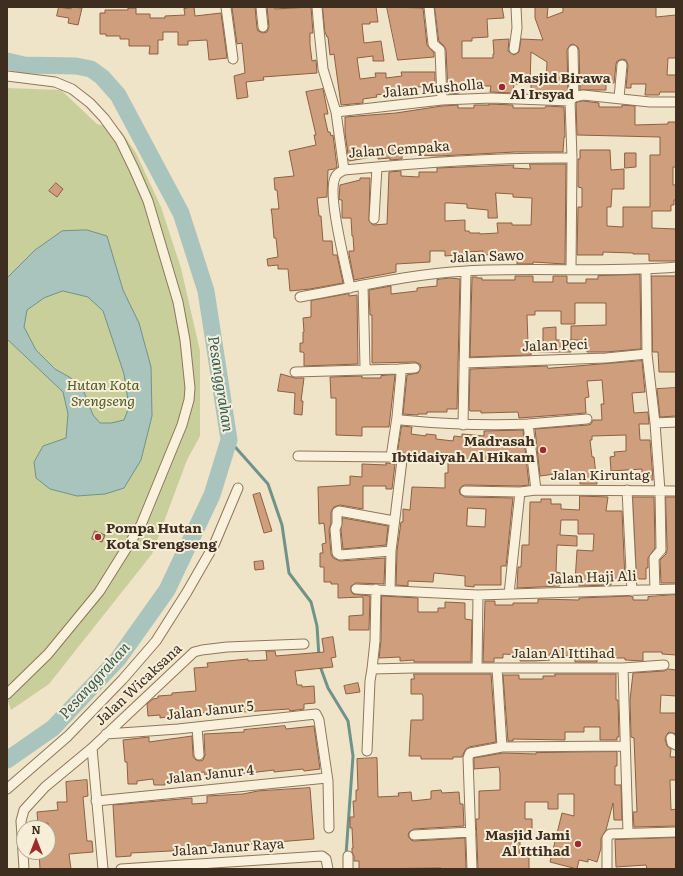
<!DOCTYPE html>
<style>
body{margin:0}
#map{position:relative;width:683px;height:876px;overflow:hidden;background:#f0e4c8;font-family:Literata,serif}
canvas{display:block}
.frame{position:absolute;inset:0;border:8px solid #3d2e20;pointer-events:none}
.north{position:absolute;left:16px;top:820px;width:40px;height:40px;box-sizing:border-box;background:#f7eed8;border:1px solid #ada18e;border-radius:50%;rotate:0deg;font-size:11px;font-weight:700;line-height:16px;text-align:center;color:#3d2e20}
.north::after{content:'';display:block;margin:auto;width:14px;height:18px;background:#9e2a2b;clip-path:polygon(50% 0,100% 100%,50% 72%,0 100%)}
</style>
<div id="map">
<canvas width="683" height="876"></canvas>
<div class="frame"></div>
<div class="north">N</div>
</div>
<script>
const c = document.querySelector('canvas').getContext('2d');
c.lineJoin = 'round';
function fill(path, color) { c.fillStyle = color; c.fill(path, 'evenodd'); }
function stroke(path, color, width, dash) { c.strokeStyle = color; c.lineWidth = width; c.lineCap = dash ? 'butt' : 'round'; c.setLineDash(dash || []); c.stroke(path); }
function write(font, color, halo, rows, align = 'center') {
  c.font = font + ' Literata,serif'; c.lineWidth = 4; c.setLineDash([]); c.textBaseline = 'middle'; c.strokeStyle = halo; c.fillStyle = color; for (const [text, x, y, turn = 0] of rows) {
    c.save(); c.translate(x, y); c.rotate((+turn || 0) * Math.PI / 180); c.textAlign = isNaN(turn) ? turn : align; if (halo) c.strokeText(text, 0, 0); c.fillText(text, 0, 0); c.restore();
  }
}
fill(new Path2D(`
 M7 88 61 90 97 124 121 131 136 153 161 207 181 268 200 351V436L187 460 152 554 49 684 11 710 7 698Z`), '#c9cf9b');
const water = new Path2D(`
 M87 230 107 236 123 290 139 323 151 367 152 416 141 460 124 488 105 494 77 496 50 489 36 478 34 462 43 446 66 438 68 414 63 392 7 339V278L35 250 62 231ZM63 291 88 297 103 311 124 374 129 407 124 420 111 423H100L93 415 84 392 71 378 55 369 36 350 24 327 27 310 44 298Z`);
fill(water, '#a9c4bc');
stroke(water, '#6f938a', 1);
stroke(new Path2D(`
 M229 440 268 484 282 525 289 573 311 602 317 626 319 657
 M320 666 328 688 348 721 353 756 346 855`), '#6f938a', 3);
stroke(new Path2D(`
 M7 61 24 65 76 66 91 69 102 77 118 95 181 213 206 291 229 440 212 495 167 590 118 659 53 728 7 760`), '#a9c4bc', 17);
const building = new Path2D(`
 M59 7 71 9V7L82 8 78 25 68 23 69 18 57 16Z
 M194 7 195 16 221 13 227 58 209 60 207 40 188 41V45H178V32H163V40H158V54H149L150 46H129V39H120V36H106V34H100V13H105V10H128V8H136V14H150V18H165V16L185 15 184 9Z
 M245 7H255L257 28 258 31 263 33 267 32 269 27 267 7H275V9L311 7 313 33H310V45L312 61 316 60 317 73 263 77 264 80 246 82 248 97 237 99 234 76 245 73 242 43 237 44 232 8Z
 M323 7H376L378 22H370V24H362L364 43 381 41 384 61H373V56L357 58 360 79 376 77 375 73H386V78L402 76 401 72H435V86L416 87 417 91 395 94V92L376 95 377 97 363 99V103L341 105 334 54 330 55 328 37H327L325 32Z
 M387 7 423 8 427 45 434 53V57L398 60Z
 M435 7H502L504 18 487 19 488 37 472 38V41H462V58H493V54H494L493 40 509 39 508 51 514 55 519 52 521 39 543 40 535 18V7H548L547 18 563 12V7H656V17L676 15V58H668L667 75H676V92H660L659 95H645L646 84H631V88H626L628 65 626 60 622 59 617 61 616 64 614 83H606V90H580L579 50 578 47 573 44 570 45 567 50 568 95 531 92V83H546L547 62 531 52 530 84H514L513 93 490 92 491 86H468V91H459V93L448 94 446 50 444 46 439 41Z
 M323 89 328 114H324L328 132H330L331 136 333 135 337 167 334 169 328 170 327 197 317 198 319 216H321L323 241H332L333 255H337L343 283 310 289 290 291 288 269H278V265L268 266 267 259 278 257 276 238H274L272 215 271 209H279L277 190H275L274 178 294 176 289 151 316 145 314 135H316L306 92Z
 M583 101 599 103V107H622V105L635 106V125L668 124V122H676V167H673V185H676V200H674V205H671V211H652V228L676 229V261H649V254H633V253L603 252V255H577L578 207H582V188L578 187V159H580V150H610L611 170 624 169V189H612L611 207H607V226L623 227V207H650V155H660V137L577 135 576 103Z
 M489 104 513 105V108H545L546 106 564 107 565 137H564L563 152H515L438 156 417 155V154L402 155V159L390 160V158L378 159V156L349 161 345 133V117L396 113 442 106 458 105V108H474V105H489Z
 M625 153H636V167L625 168Z
 M530 164H566L565 264 533 262V264H517V256L500 257V254L483 255V251L467 252V263H458V255L445 256V251H430V262L396 264V272L354 280 349 254V251H354L353 236H352L351 218H342V200H340L339 199 340 185 360 180V178H370L369 221 373 225 387 224 389 172 401 171V176L419 177V172H437V168L514 165 513 168 530 169ZM496 193 513 194V197L532 198 531 225H512V223H497L498 233 480 234V233H470L469 231H465V220L445 221V203H451L467 204V208L488 210V218H497Z
 M56 183 63 189 57 197 49 191Z
 M640 275 641 349 606 352H587V340H571V326L606 325V303H575V324H561V311H535V315H527L528 343H543V328L556 327V340H571V352H531V355L470 357 472 277H477V278H482V280H515V276H533V282H553V276H567V283H586V279H598V276Z
 M652 276H676V372H659L658 352H653Z
 M450 278 460 279 457 409H447V412H427V414H418V415L403 414 407 375 418 373 421 367 420 364 415 362 372 363V315H370L369 290 391 286V294L417 291V288L437 286V280Z
 M349 294V296L357 295 358 364 304 366V353L303 352H300V343H303V332H304L303 318 311 317V301Z
 M642 361 645 392 632 393 634 413 648 412 649 424H639L640 440H650L653 480H642V469L611 471 610 457 615 456 614 452 626 451V435L592 436V440H590L592 457H594L597 484H580V479L574 480V476L555 478V474L540 476 535 429 588 425 591 424 593 420H602L601 404H604L602 380 587 381 589 397 585 398 586 413 519 418 518 412 481 413V411H470L469 409 470 369 547 366 548 368Z
 M281 374 295 378H304L301 401H303L302 415 294 414 295 393 278 391Z
 M395 375 389 427H362V436L336 435V398H331L330 377 362 376V378H381V376Z
 M676 388V416L660 417 657 389Z
 M402 426 412 427 411 434 426 436V434L436 435V439L453 441 454 436 462 437V434L484 436V431L523 430 529 485 520 486 465 485 462 486 459 490 460 494 465 497 513 498 506 566H501V585H474V587L465 586V576L434 573 433 582 408 581V586L396 585 397 551 401 522H403V509L410 510 412 487 445 488V473H448V458L406 454 404 453 398 452ZM468 508 486 509 485 527 467 526Z
 M386 463 395 464 392 489H386V486H363V509L340 505 334 507 331 512V523L329 530 331 554 333 558 340 561 385 558 384 584 356 583 351 586V591L353 594 370 596 369 630H349V616L363 615V597L338 598V584H331V582H324V567H320V553H323L322 544 326 543 324 523 319 524 318 487 350 485V476L362 477V464L386 465Z
 M260 493 272 531 264 533 253 495Z
 M580 496 608 497 606 511H622L625 580H611V585L579 586V582H575L577 550 593 551 594 534H578V520H561L560 535 577 536V546L557 545 556 572 561 573 560 586 517 588 518 567H521L522 545H529L530 502H541V499H551V504H561V509L579 510Z
 M633 497H654L655 548 648 558V568H646V579H637Z
 M666 497H676V583H661L660 560 666 554 667 550Z
 M343 518 388 526 386 545 343 549 341 530Z
 M95 531 105 535 102 542 92 539Z
 M263 561 264 569 255 570 254 562Z
 M676 595V655L662 654V652H643V661L625 660V658H597V662H575V656H564V653H550V660L535 661H520V655L503 654V658H494V662H483L485 601H495V605H513V603H538V599L579 600V598L630 596 633 597V600H648V597Z
 M382 596 418 598V612H438V608H445V602L465 603V619L472 620 471 662H414V660L400 661V657L379 658 381 641Z
 M333 637 336 657 331 658 333 667 295 671 297 685H302V687L314 686 315 703 304 704V709L290 711 289 709 227 713V712L198 713 184 715V717H174V716L160 718V715L148 716 147 704 153 699 158 698V696L172 695V693L196 691 194 668 208 667 207 663 248 659V661L267 660 266 651H275L276 656 324 652 322 639Z
 M668 669 676 670V696L661 695 660 713H676V734L669 732 667 734 665 739 667 746 671 749 670 757H676V780H670L671 810 676 809V826L634 827 633 812H637L634 738 631 737 630 700 633 673 664 671Z
 M414 674H491L496 742 469 747 465 750 462 757H453V759H421V756H409L411 720H423V696L422 694H411V679H414Z
 M555 674H616V700H618L619 737H617V740H600V727H584V732H565V740L513 739V741H508L503 675H519V679H543V676H555Z
 M358 683 360 692 346 694 344 686Z
 M285 726 286 729 314 726 320 769 304 771 303 769 274 772V770L224 776V773L205 775 204 772 178 776 179 782 165 783V785H154L153 779 137 781V784H128L127 762H125L123 740 149 737V742L192 736 193 756 196 760 200 761 203 760 205 755 204 734 244 732V730Z
 M617 752V766H615V785H621L622 820H614L613 803 606 830 601 838V848L597 862 588 859V862L579 860 577 869 550 862 562 813 574 816V794H558V809H548V802H525V819H532V837H520V857H529V869H478L476 819H479V791L500 790V773L499 767 474 769V758L503 753 536 754V753Z
 M377 758 378 797 399 796 398 793 411 792 412 801 431 799V791L441 790 442 793 459 792 460 804H463L464 826 414 829 409 832 408 836 411 840 414 841 465 838 466 869H441V868L359 869V861H354V856L352 852V848H353L352 828H350V817H354L353 801H356V790H358L357 759Z
 M87 780 88 796 83 797 87 841H92L93 852 69 854 71 869H40L39 852H48V823L38 824 37 812 58 810 57 802H67L66 782Z
 M310 788 314 839 277 842V845L265 846V843L224 846V845L205 846 190 847V850L131 853V856L116 857 113 805 192 798V804L207 803V796L243 794 258 791Z
 M676 838V869H647L646 865 616 867 615 840Z`);
fill(building, '#cf9f7d');
stroke(building, '#8d5f41', 1);
const street = new Path2D(`
 M226 7 233 59
 M261 7 263 27
 M317 7 319 30 323 69 336 112 344 170
 M429 7 433 44 440 50 442 100
 M514 49 517 28 516 7
 M573 50 574 97
 M7 76 55 82 72 89 90 103 104 118 120 140 134 169 148 201 178 302 185 340 190 388 189 400 182 425 141 525 99 592 48 654 7 694
 M619 98 622 65
 M570 101 572 158 571 269
 M336 112 442 100 491 98 570 101 574 97 583 95 650 102H676
 M374 219 377 167
 M646 269 647 354 655 423 660 491 661 550 654 558 655 590
 M363 285 365 366 368 370
 M350 288C346 266 327 195 335 178 336 174 340 172 344 170 420 163 496 157 572 158
 M300 297C356 287 410 274 466 271 536 267 606 273 676 267
 M464 363 606 358 647 354
 M399 369 415 368
 M295 372 399 369 401 374 397 417 401 420C444 424 486 426 528 424L536 490
 M655 423 676 422
 M528 424 587 419
 M463 425 466 271
 M298 456 391 457
 M627 490 632 591
 M465 491 520 492
 M391 551 340 555 337 553 335 529 337 524V512L339 511 394 521
 M356 589 478 595 676 589
 M390 590 391 551 402 460 401 458H393L391 457 397 417
 M509 594 520 492 536 490 676 491
 M477 668 478 595
 M497 668 502 747
 M623 668 664 665
 M372 669 375 641 376 589
 M197 727 199 755
 M106 734 178 729 316 714 319 720 328 781 329 828
 M671 738 672 743 676 745
 M92 748 103 869
 M367 751 370 681 372 669 413 668H623L628 833
 M7 789 68 736 123 679 156 641 187 592 214 545 238 488
 M96 801 327 778
 M414 835 471 832
 M348 856V869
 M24 869 21 821 24 810 45 787 92 748 194 652 202 650 227 647 304 644
 M121 869 322 856 326 859 328 869
 M472 869 468 758 470 753 502 747 625 746
 M607 869V838L610 834 676 832`);
stroke(street, '#8d765c', 11);
stroke(street, '#faf1dc', 9);
for (const [x, y, r, color] of [
 [502,87,4,"#9e2a2b"],
 [543,450,4,"#9e2a2b"],
 [98,537,4,"#9e2a2b"],
 [578,844,4,"#9e2a2b"]
]) { const dot = new Path2D(); dot.arc(x, y, r, 0, 2 * Math.PI); c.fillStyle = color; c.fill(dot); stroke(dot, '#f7eed8', 1.5); }
write('bold 14px', '#3d2e20', '#f7eed8', [
 ["Masjid Birawa",510,79],
 ["Al Irsyad",510,95],
 ["Madrasah",535,442,"right"],
 ["Ibtidaiyah Al Hikam",535,458,"right"],
 ["Pompa Hutan",106,529],
 ["Kota Srengseng",106,545],
 ["Masjid Jami",570,836,"right"],
 ["Al Ittihad",570,852,"right"]
], 'left');
write('14px', '#3d2e20', '#f7eed8', [
 ["Jalan Musholla",433,89,-5],
 ["Jalan Cempaka",399,150,-4],
 ["Jalan Sawo",487,257,-2],
 ["Jalan Peci",555,346,-2],
 ["Jalan Kiruntag",600,476],
 ["Jalan Haji Ali",592,578,-2],
 ["Jalan Al Ittihad",563,654],
 ["Jalan Wicaksana",139,685,-43],
 ["Jalan Janur 5",210,711,-6],
 ["Jalan Janur 4",210,775,-6],
 ["Jalan Janur Raya",228,848,-4]
]);
write('italic 14px', '#4d5a26', '#f7eed8', [
 ["Hutan Kota",103,386],
 ["Srengseng",103,402]
]);
write('italic 15px', '#2f5d5a', '#f7eed8', [
 ["Pesanggrahan",220,384,81],
 ["Pesanggrahan",95,681,-48]
]);
</script>
